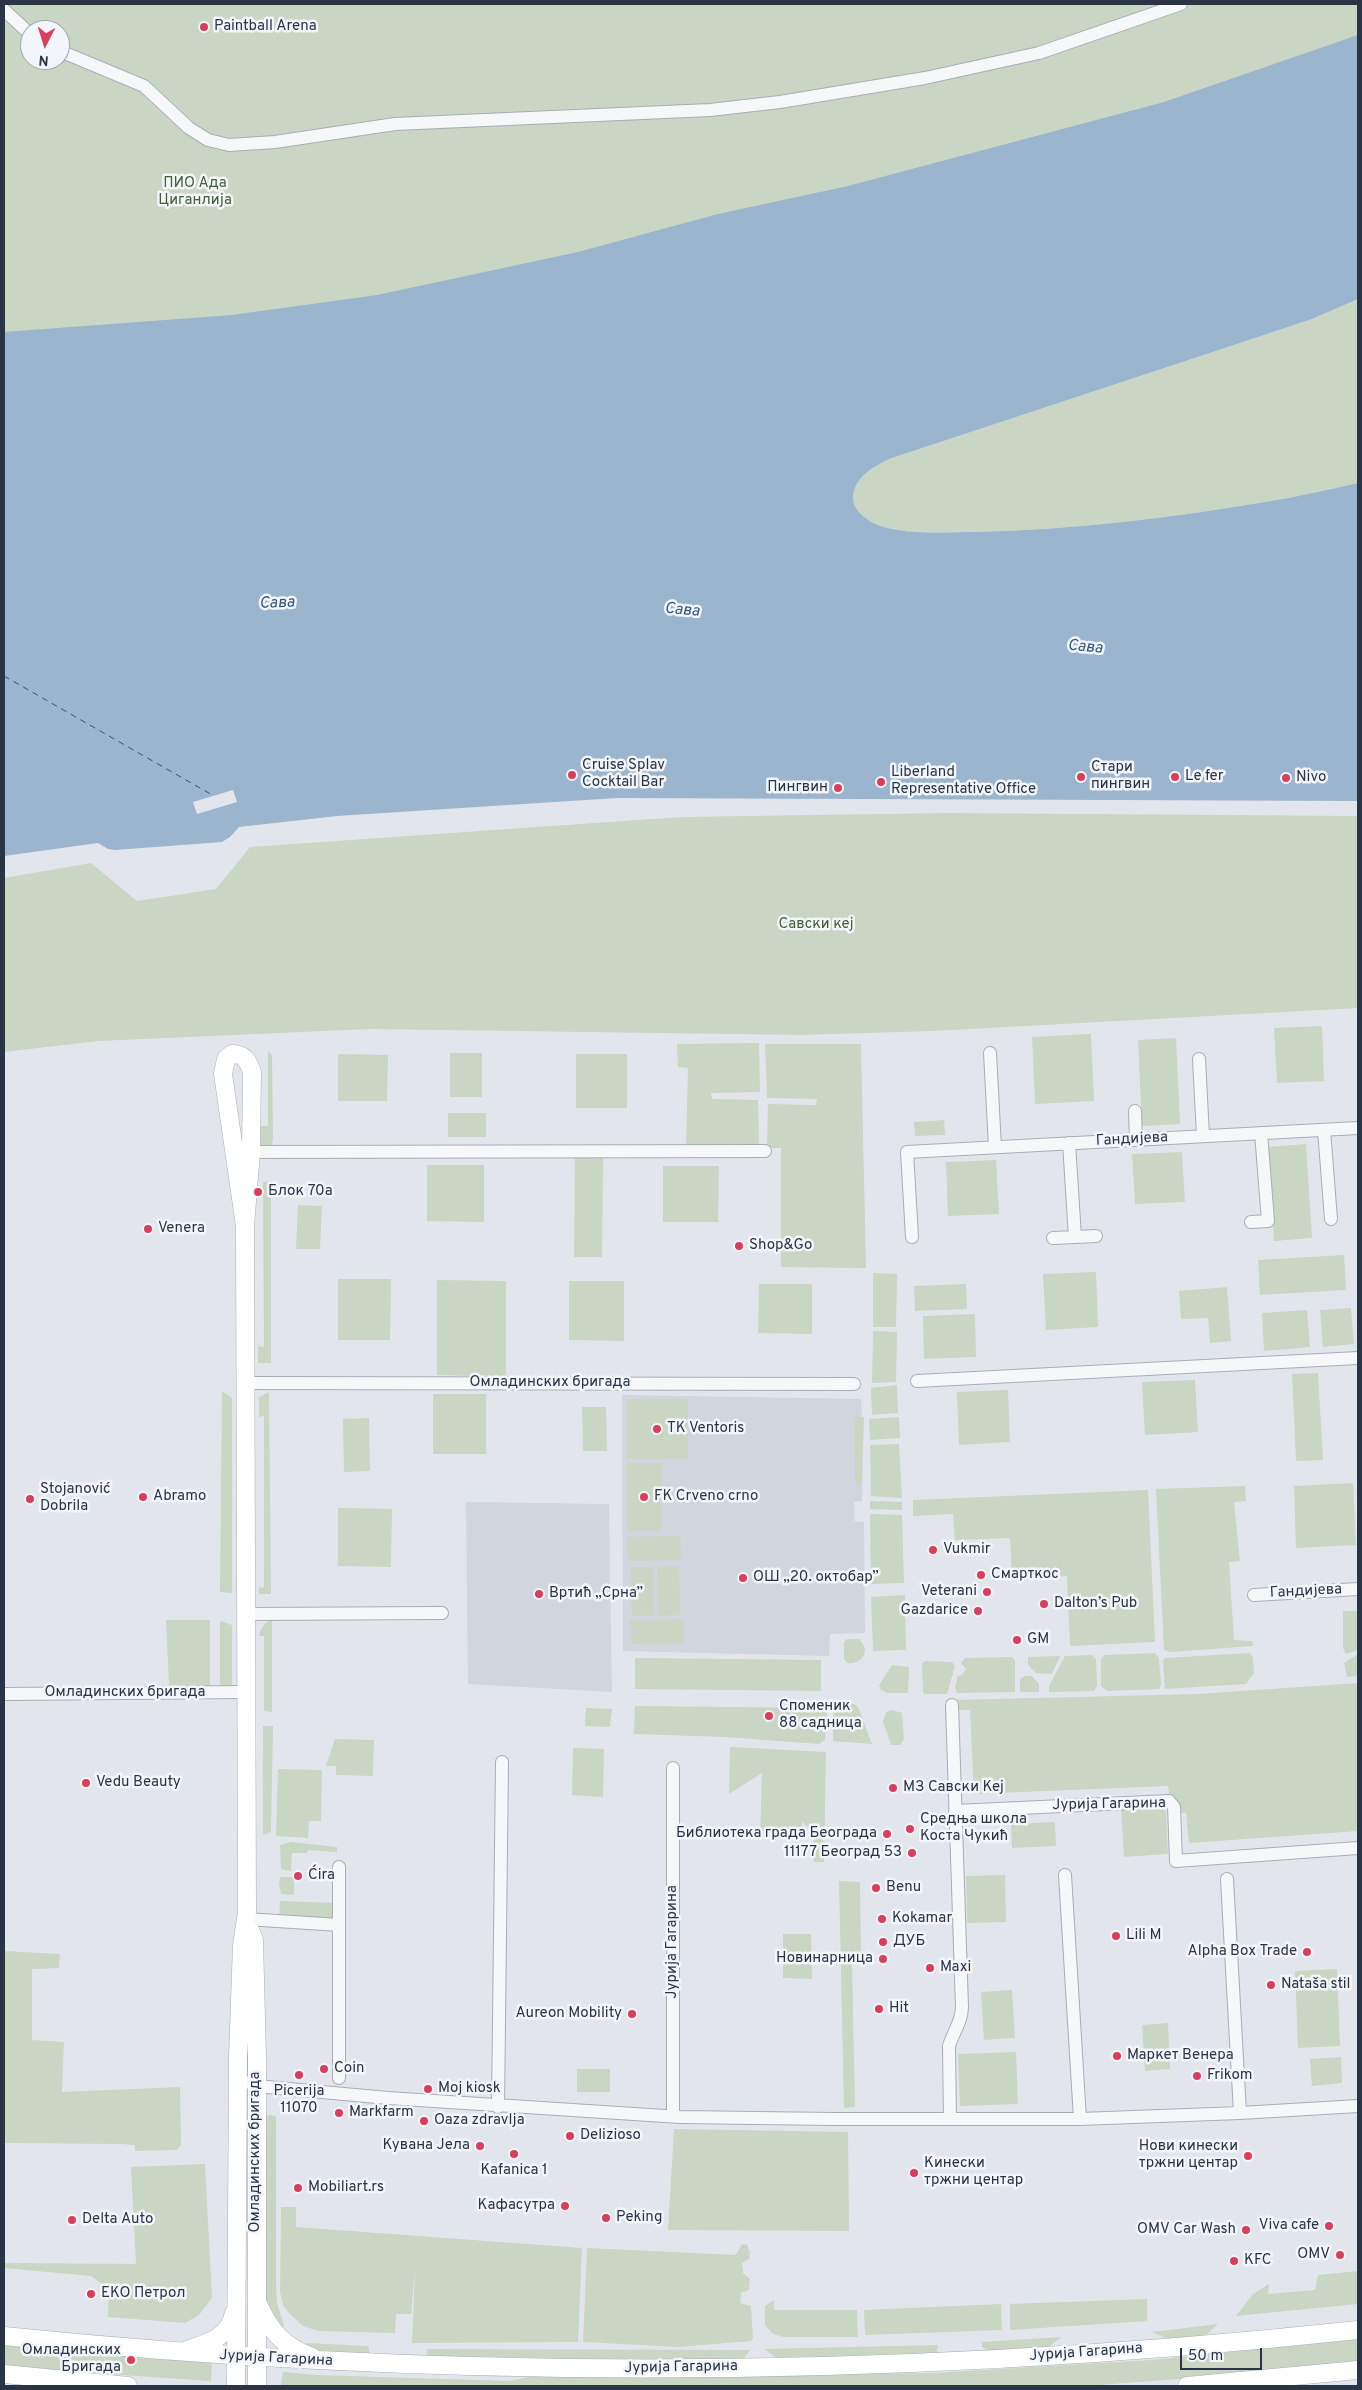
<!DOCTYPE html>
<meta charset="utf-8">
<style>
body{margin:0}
#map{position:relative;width:1362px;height:2390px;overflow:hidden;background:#e2e6ec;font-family:Overpass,sans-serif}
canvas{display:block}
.frame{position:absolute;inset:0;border:5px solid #293445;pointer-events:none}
.north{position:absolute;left:20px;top:20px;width:50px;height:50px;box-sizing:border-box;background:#f2f5f9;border:1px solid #a2a8b1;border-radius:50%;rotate:185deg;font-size:14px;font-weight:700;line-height:20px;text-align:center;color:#293445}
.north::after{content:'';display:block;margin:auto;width:18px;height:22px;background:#d93f5b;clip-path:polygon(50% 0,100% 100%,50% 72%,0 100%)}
.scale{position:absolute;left:1180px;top:2348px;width:82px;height:22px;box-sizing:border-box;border:2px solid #293445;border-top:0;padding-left:6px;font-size:15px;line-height:18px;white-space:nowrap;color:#293445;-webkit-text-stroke:4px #f2f5f9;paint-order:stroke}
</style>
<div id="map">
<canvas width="1362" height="2390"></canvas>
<div class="frame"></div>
<div class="north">N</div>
<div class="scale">50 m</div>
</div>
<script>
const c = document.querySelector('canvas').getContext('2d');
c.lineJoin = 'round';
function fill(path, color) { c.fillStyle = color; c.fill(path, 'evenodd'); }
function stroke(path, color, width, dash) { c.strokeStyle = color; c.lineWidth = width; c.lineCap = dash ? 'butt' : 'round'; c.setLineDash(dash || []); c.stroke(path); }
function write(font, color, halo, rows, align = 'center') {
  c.font = font + ' Overpass,sans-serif'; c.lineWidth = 5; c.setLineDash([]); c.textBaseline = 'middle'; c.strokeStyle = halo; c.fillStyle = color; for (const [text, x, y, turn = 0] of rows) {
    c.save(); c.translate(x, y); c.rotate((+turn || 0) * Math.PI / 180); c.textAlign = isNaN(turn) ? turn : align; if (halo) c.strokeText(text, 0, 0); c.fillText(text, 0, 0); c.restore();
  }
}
fill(new Path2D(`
 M622 1395 861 1399 862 1417H855V1483L862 1484V1501L854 1502V1521L864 1522 865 1633 830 1634 829 1656 623 1651Z
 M466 1502 609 1504 612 1692 468 1684Z`), '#d0d5de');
fill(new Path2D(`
 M4 4H1358V87L4 415ZM30 30H60V60H30Z
 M1358 299V483C1327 490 1296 497 1265 502 1170 518 1072 530 975 532 946 532 912 535 884 527 869 523 848 509 854 491 859 474 874 467 889 459L1252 339 1312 319Z
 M948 813 1358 816V1008L933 1031 801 1035 369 1029 98 1041 4 1052V878L91 863 137 901 216 889 250 847 681 817Z
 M1322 1026 1324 1081 1277 1083 1274 1028Z
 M1091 1034 1094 1101 1035 1104 1032 1037Z
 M1176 1038 1180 1124 1142 1126 1138 1040Z
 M759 1043 760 1092 711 1093 712 1099 758 1100 759 1149 686 1148 688 1068 678 1067 677 1044Z
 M765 1044H861L866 1268 781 1267V1148H767L768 1104 816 1105 817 1099 767 1098Z
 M268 1051 272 1055 273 1136 272 1147 262 1148 258 1141 257 1126H268Z
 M450 1053H482V1097H450Z
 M338 1054 388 1055 387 1101H338Z
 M576 1054H627V1108H576Z
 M448 1113H486V1137H448Z
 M944 1120 945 1135 915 1136 914 1122Z
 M1306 1144 1312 1238 1274 1241 1268 1147Z
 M1182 1152 1185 1202 1135 1204 1132 1154Z
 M575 1158H603L602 1257H574Z
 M996 1160 999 1214 948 1216 946 1162Z
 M427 1165H484V1222L427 1221Z
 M663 1166H719L718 1222H663Z
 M271 1181V1363H258V1346L264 1347 263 1182Z
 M298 1205 322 1206 320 1249H296Z
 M1344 1255 1346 1290 1260 1295 1258 1260Z
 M1096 1272 1098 1327 1046 1330 1043 1274Z
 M873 1273 897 1274 896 1327H873Z
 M338 1279H391L390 1340H338Z
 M437 1280 506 1281V1377L437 1375Z
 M569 1281H624V1341L569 1340Z
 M759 1284H812V1334L758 1333Z
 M966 1284 967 1309 915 1311 914 1286Z
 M1227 1287 1231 1341 1210 1343 1208 1318 1181 1319 1179 1291Z
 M1351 1308 1354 1344 1323 1347 1320 1310Z
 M1307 1310 1310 1347 1264 1351 1262 1313Z
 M975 1314 976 1357 924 1359 923 1316Z
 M873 1331 897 1332 896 1382 872 1383Z
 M1318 1373 1323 1460 1296 1461 1292 1374Z
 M1195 1380 1198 1432 1145 1435 1142 1382Z
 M897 1385 898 1413 872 1415 871 1388Z
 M1008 1390 1010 1442 959 1445 957 1392Z
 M222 1391 232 1398V1593L220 1592Z
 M269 1392 271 1594H259V1588L264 1587V1416L259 1417V1397Z
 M433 1394H486V1454H433Z
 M627 1399H688V1459H627Z
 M582 1407H606L607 1451H583Z
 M855 1417H864L862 1484 855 1483Z
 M899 1417 900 1438 870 1440 869 1419Z
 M369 1418 370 1471 344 1472 343 1419Z
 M899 1444 902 1498 871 1496 870 1445Z
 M627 1463H662V1531H627Z
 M1353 1483 1356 1545 1296 1548 1294 1486Z
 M1245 1486 1246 1501 1234 1502 1240 1561 1229 1562 1234 1640 1252 1641 1253 1646 1171 1652 1164 1650 1156 1489Z
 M1148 1490 1155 1642 1070 1646 1067 1576 1012 1579 1010 1538 955 1540 953 1514 913 1516V1500Z
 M870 1501 902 1502V1510L870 1509Z
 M338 1508 392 1509 391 1567 338 1566Z
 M870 1514 902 1515 904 1583 871 1584Z
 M680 1536 681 1560 628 1561 627 1537Z
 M679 1566 680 1615 658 1616 657 1567Z
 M631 1567H653L654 1615 632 1616Z
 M905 1595 906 1650 873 1651 871 1597Z
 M1343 1611H1358V1650L1346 1654 1343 1648Z
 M683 1619 684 1643 631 1644 630 1620Z
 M166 1620H210V1685H169Z
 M272 1620V1712L264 1711V1636H259C261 1628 264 1622 272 1620Z
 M220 1621 232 1625V1685L220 1688Z
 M847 1639H859C871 1650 863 1665 847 1663L844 1659V1642Z
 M1155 1653 1159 1658 1161 1685 1159 1689 1107 1691 1101 1686V1659L1104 1655Z
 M1249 1653 1253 1657 1254 1673 1246 1684 1165 1689 1163 1661 1165 1658Z
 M1358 1654V1676L1347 1677 1344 1663Z
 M1092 1655 1096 1659 1097 1686 1094 1691 1049 1692V1686L1065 1656Z
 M1060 1656 1052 1674 1036 1673 1028 1665V1657Z
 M1012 1657 1015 1660V1692L957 1693 955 1687 958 1676 962 1675 966 1669 961 1663 965 1658Z
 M635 1658 821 1660V1691L635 1689Z
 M925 1661 952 1662 955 1666 947 1694H925L923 1692 922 1664Z
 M892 1665 909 1667 908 1693H887L881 1690 879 1685Z
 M1025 1676H1032L1039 1684V1692H1020V1679Z
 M1358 1683V1831L1189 1843 1186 1813H1177L1169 1795 1168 1786 974 1794 970 1710H958L953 1700 1198 1694Z
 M854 1704 858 1707 872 1744 833 1741V1711L835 1708Z
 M635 1706 821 1708 827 1713 825 1740 819 1744 725 1737 634 1734Z
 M586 1708 612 1709 610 1727 585 1726Z
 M892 1710 902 1713 904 1739 900 1745H891L883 1722 886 1712Z
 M263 1726H273L271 1832 263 1835Z
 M335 1739 374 1740 373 1776 336 1775V1766H326Z
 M730 1747 826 1752 824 1862H814L813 1831 802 1822V1830L778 1836 760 1835 762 1773 729 1794Z
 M573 1748 604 1749 603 1797 572 1795Z
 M278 1769 322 1770 321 1821H309L308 1838 276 1836Z
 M1121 1807 1163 1809 1166 1812 1168 1854 1124 1857Z
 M1055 1822 1056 1846 1012 1848 1011 1824Z
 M291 1842 337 1847V1852L308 1850 307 1853H292L291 1871 281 1869 280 1845Z
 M1005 1875 1006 1922 967 1923 966 1876Z
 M280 1877H294V1895L281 1894 279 1884Z
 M839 1881 860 1882 861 1963 852 1964 855 2107 844 2108Z
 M280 1901 336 1903V1921L279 1918Z
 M783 1934H811L812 1979 783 1978Z
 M4 1951 60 1954 59 1968 32 1969V2040L64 2042 62 2092 180 2087 181 2145 177 2150 135 2151V2145L121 2144 4 2143Z
 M1337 1969 1340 2046 1298 2048 1295 1971Z
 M1012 1990 1015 2038 984 2040 981 1992Z
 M1168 2023 1170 2069 1145 2071 1142 2025Z
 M1016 2052 1018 2104 960 2106 958 2054Z
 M1341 2057 1342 2083 1312 2086 1310 2059Z
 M577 2069H610V2092H577Z
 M269 2115 276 2116V2284L277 2303 284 2326 279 2333 265 2300 264 2117Z
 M674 2129 848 2132 849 2231 668 2230Z
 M205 2164 212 2298 199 2315 185 2323 108 2317 109 2289 91 2276 4 2268V2263L136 2264 131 2167Z
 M281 2207H296V2227L582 2248 578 2342 412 2343 415 2269 411 2314H396L395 2333 318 2331 303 2326 289 2313 283 2305 280 2292Z
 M742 2244 747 2245 750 2252 749 2259 742 2263 743 2273 750 2279 749 2290 741 2293 740 2303 751 2306 753 2338 751 2341 678 2347 583 2342 587 2248 736 2255Z
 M1358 2271V2304L1236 2316 1253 2294 1269 2284 1268 2294 1315 2290 1318 2275Z
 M1147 2299V2321L1010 2330V2304Z
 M774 2300V2310H857L858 2337H783L773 2334 765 2325V2306Z
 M1001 2304 1002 2330 865 2335 864 2310Z
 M1218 2324 1205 2336 1170 2340 1152 2332Z
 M1062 2337 1044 2350 989 2351 982 2347V2342Z
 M1358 2339V2361L1219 2376 1086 2386 281 2385 283 2372 317 2375 509 2381 533 2376 628 2378 934 2373 1151 2360Z
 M307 2343 368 2346 370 2355 306 2350Z
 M4 2344 212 2363 211 2381 4 2367Z
 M938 2345 937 2353 778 2360 765 2349Z
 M427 2349 750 2350 744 2358 736 2362 427 2356Z`), '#c8d6c3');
fill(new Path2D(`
 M1358 35V299L1312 319 1252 339 889 459C874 467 859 474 854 491 848 509 869 523 884 527 912 535 946 532 975 532 1072 530 1170 518 1265 502 1296 497 1327 490 1358 483V801L617 798 337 816 239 827 230 837 222 842 115 850 108 849 98 843 4 856V332L232 315 377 295 578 252 718 214 848 186 1164 102Z`), '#9bb5ce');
fill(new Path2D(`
 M233 790 237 802 197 814 193 802Z`), '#e2e6ec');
stroke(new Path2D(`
 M4 676 214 796`), '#2f547d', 1, [6, 5]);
const street = new Path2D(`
 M4 10 30 34
 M60 51 144 86 189 128 208 140 229 145 275 142 395 124 710 110 780 102 925 78 1039 53 1181 4
 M990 1053 995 1147
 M1199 1059 1203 1136
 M1135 1111 1136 1140
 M1324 1130 1331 1219
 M1069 1143 1075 1237
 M242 1152 765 1151
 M1251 1222 1268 1221 1261 1133
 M912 1237 907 1152 1358 1128
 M1053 1238 1096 1236
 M917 1381 1358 1358
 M246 1383 854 1384
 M1254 1595 1358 1589
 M247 1614 442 1613
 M4 1694 247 1692
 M955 1811 1169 1801 1174 1807 1176 1861 1358 1848
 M1065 1875 1080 2119
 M1227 1879 1240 2113
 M246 1919 339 1925
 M339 2078V1867
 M237 2080 267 2087 388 2098 680 2117 834 2119H1080L1240 2113 1358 2106
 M498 2107 502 1762
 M673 2116V1768
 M950 2119 949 2046C953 2032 962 2022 962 2007L952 1705`);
const secondary = new Path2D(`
 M251 1932 254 1940 257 2058V2386
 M258 2304C270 2331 284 2347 312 2357
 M4 2336C454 2382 909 2378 1358 2330
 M187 2350C209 2343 229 2337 234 2313
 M4 2374 128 2386
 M236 2386 238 2057 242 1945 247 1912 245 1226 251 1152 252 1072C248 1061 245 1054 232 1054L226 1059 223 1074 245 1226
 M1187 2386 1358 2370`);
stroke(street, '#a7adb7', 14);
stroke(secondary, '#a7adb7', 19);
stroke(street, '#f6f7f9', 12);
stroke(secondary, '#fff', 18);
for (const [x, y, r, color] of [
 [204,27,5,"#d93f5b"],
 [572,775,5,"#d93f5b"],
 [1081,777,5,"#d93f5b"],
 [1175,777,5,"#d93f5b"],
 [1286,778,5,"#d93f5b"],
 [881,782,5,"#d93f5b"],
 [838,788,5,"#d93f5b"],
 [258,1192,5,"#d93f5b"],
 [148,1229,5,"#d93f5b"],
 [739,1246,5,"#d93f5b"],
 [657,1429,5,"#d93f5b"],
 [143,1497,5,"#d93f5b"],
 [644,1497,5,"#d93f5b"],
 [30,1499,5,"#d93f5b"],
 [933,1550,5,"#d93f5b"],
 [981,1575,5,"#d93f5b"],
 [743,1578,5,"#d93f5b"],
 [987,1592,5,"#d93f5b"],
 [539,1594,5,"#d93f5b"],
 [1044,1604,5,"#d93f5b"],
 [978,1611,5,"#d93f5b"],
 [1017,1640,5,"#d93f5b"],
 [769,1716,5,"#d93f5b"],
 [86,1783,5,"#d93f5b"],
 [893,1788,5,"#d93f5b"],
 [910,1829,5,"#d93f5b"],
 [887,1834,5,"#d93f5b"],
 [912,1853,5,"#d93f5b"],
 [298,1876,5,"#d93f5b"],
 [876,1888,5,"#d93f5b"],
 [882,1919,5,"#d93f5b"],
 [1116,1936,5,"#d93f5b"],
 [883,1942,5,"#d93f5b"],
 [1307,1952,5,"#d93f5b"],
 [883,1959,5,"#d93f5b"],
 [930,1968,5,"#d93f5b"],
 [1271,1985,5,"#d93f5b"],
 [879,2009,5,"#d93f5b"],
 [632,2014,5,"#d93f5b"],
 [1117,2056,5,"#d93f5b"],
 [324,2069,5,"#d93f5b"],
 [299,2075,5,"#d93f5b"],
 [1197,2076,5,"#d93f5b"],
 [428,2089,5,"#d93f5b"],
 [339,2113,5,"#d93f5b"],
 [424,2121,5,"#d93f5b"],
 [570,2136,5,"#d93f5b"],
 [480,2146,5,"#d93f5b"],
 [514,2154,5,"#d93f5b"],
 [1248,2156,5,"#d93f5b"],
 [914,2173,5,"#d93f5b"],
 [298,2188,5,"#d93f5b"],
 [565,2206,5,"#d93f5b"],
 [606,2218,5,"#d93f5b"],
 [72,2220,5,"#d93f5b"],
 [1329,2226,5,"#d93f5b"],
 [1246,2230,5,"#d93f5b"],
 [1340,2255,5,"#d93f5b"],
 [1234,2261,5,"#d93f5b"],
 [91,2294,5,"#d93f5b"],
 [131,2360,5,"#d93f5b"]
]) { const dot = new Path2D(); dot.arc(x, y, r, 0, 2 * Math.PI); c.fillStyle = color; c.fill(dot); stroke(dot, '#f2f5f9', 2); }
write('15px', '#293445', '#f2f5f9', [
 ["Paintball Arena",214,27],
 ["Cruise Splav",582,766],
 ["Cocktail Bar",582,783],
 ["Стари",1091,768],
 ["пингвин",1091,785],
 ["Liberland",891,773],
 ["Representative Office",891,790],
 ["Le fer",1185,777],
 ["Nivo",1296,778],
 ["Пингвин",828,788,"right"],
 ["Блок 70а",268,1192],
 ["Venera",158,1229],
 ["Shop&Go",749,1246],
 ["TK Ventoris",667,1429],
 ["Stojanović",40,1490],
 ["Dobrila",40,1507],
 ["Abramo",153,1497],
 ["FK Crveno crno",654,1497],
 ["Vukmir",943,1550],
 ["Смарткос",991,1575],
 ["ОШ „20. октобар”",753,1578],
 ["Veterani",977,1592,"right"],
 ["Вртић „Срна”",549,1594],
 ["Dalton’s Pub",1054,1604],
 ["Gazdarice",968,1611,"right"],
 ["GM",1027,1640],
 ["Споменик",779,1707],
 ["88 садница",779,1724],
 ["Vedu Beauty",96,1783],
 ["МЗ Савски Кеј",903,1788],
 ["Средња школа",920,1820],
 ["Коста Чукић",920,1837],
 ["Библиотека града Београда",877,1834,"right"],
 ["11177 Београд 53",902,1853,"right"],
 ["Ćira",308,1876],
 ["Benu",886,1888],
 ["Kokamar",892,1919],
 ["Lili M",1126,1936],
 ["ДУБ",893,1942],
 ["Alpha Box Trade",1297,1952,"right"],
 ["Новинарница",873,1959,"right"],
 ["Maxi",940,1968],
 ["Nataša stil",1281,1985],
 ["Hit",889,2009],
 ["Aureon Mobility",622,2014,"right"],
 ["Маркет Венера",1127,2056],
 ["Coin",334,2069],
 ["Frikom",1207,2076],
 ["Moj kiosk",438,2089],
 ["Picerija",299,2092,"center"],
 ["11070",299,2109,"center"],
 ["Markfarm",349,2113],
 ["Oaza zdravlja",434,2121],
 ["Delizioso",580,2136],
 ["Кувана Јела",470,2146,"right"],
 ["Нови кинески",1238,2147,"right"],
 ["тржни центар",1238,2164,"right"],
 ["Кинески",924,2164],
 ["тржни центар",924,2181],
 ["Kafanica 1",514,2171,"center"],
 ["Mobiliart.rs",308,2188],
 ["Кафасутра",555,2206,"right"],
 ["Peking",616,2218],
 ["Delta Auto",82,2220],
 ["Viva cafe",1319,2226,"right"],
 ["OMV Car Wash",1236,2230,"right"],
 ["OMV",1330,2255,"right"],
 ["KFC",1244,2261],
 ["ЕКО Петрол",101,2294],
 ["Омладинских",121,2351,"right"],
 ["Бригада",121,2368,"right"]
], 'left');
write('15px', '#3f6235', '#f2f5f9', [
 ["ПИО Ада",195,184],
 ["Циганлија",195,201],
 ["Савски кеј",816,925]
]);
write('15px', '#293445', '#f2f5f9', [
 ["Гандијева",1132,1140,-3],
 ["Омладинских бригада",550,1383],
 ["Гандијева",1306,1592,-3],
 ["Омладинских бригада",125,1693],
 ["Јурија Гагарина",1109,1805,-1],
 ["Јурија Гагарина",673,1942,-90],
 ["Омладинских бригада",256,2152,-90],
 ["Јурија Гагарина",1086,2353,-4],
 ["Јурија Гагарина",276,2359,3],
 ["Јурија Гагарина",681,2368,-1]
]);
write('italic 16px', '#2f547d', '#f2f5f9', [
 ["Сава",277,604,-2],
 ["Сава",682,611,5],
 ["Сава",1085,648,5]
]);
</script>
